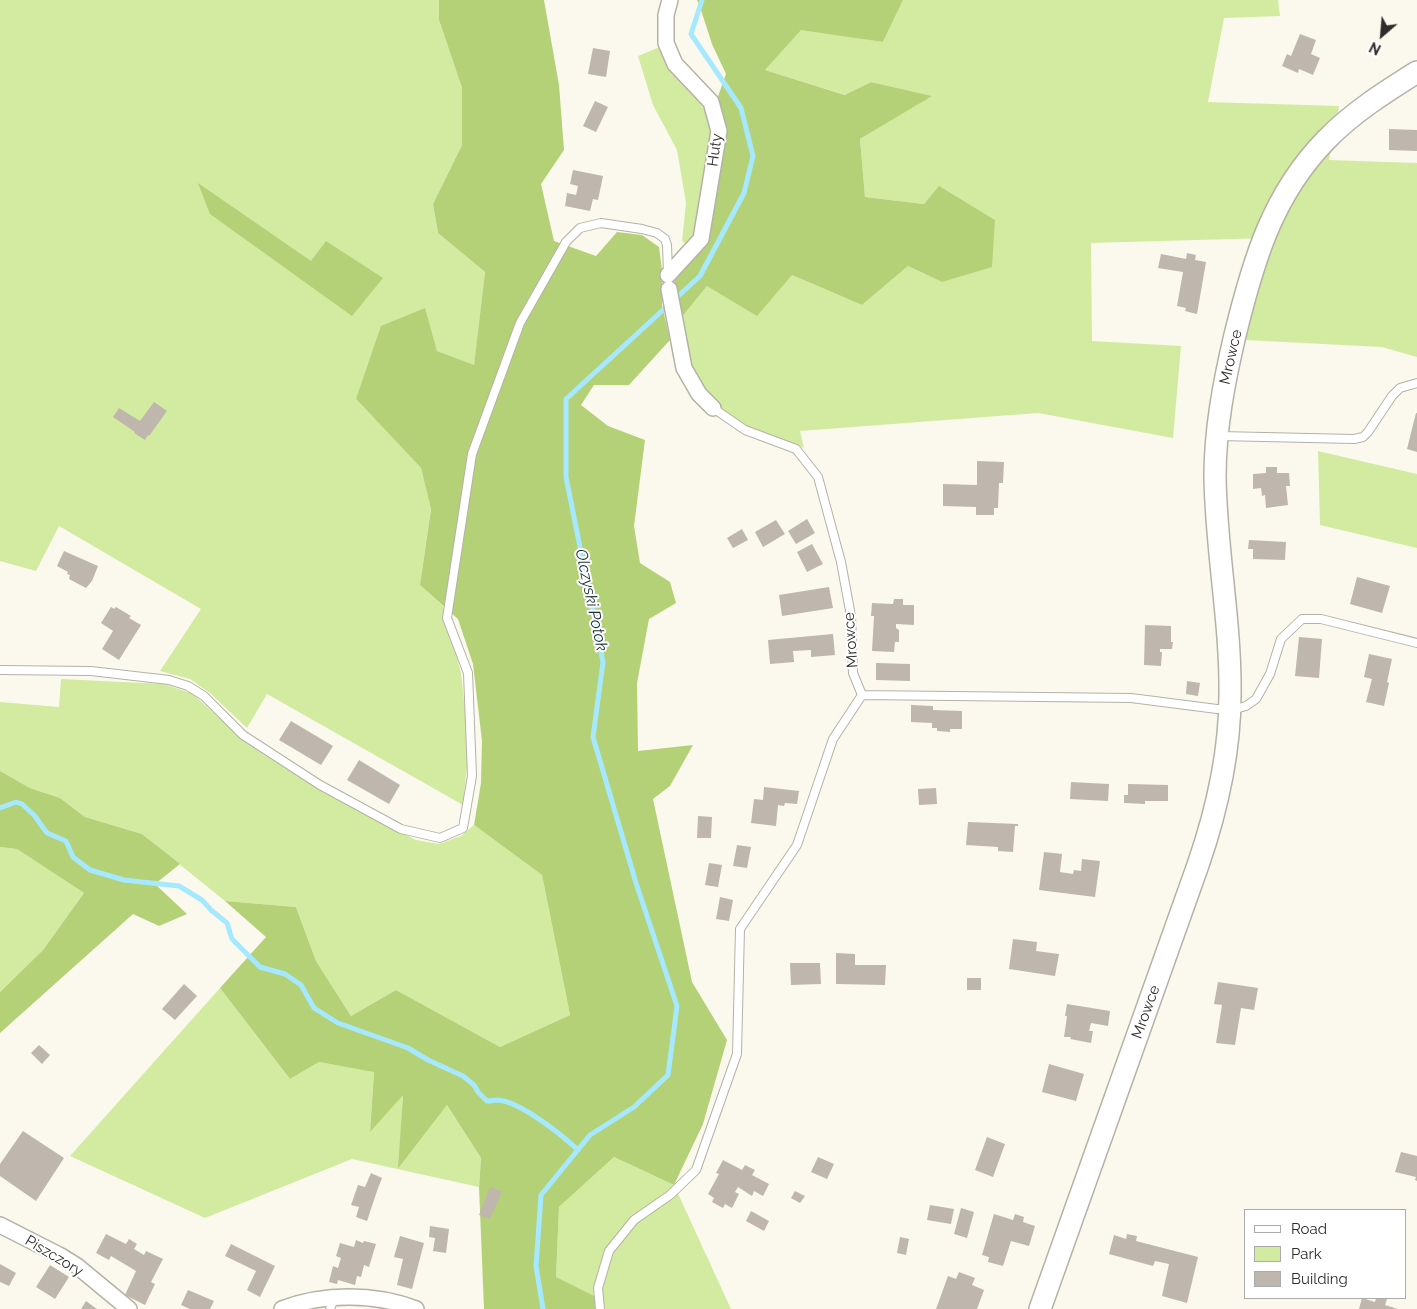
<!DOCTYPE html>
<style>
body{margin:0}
#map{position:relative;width:1417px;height:1309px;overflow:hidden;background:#fbf9ed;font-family:Raleway,sans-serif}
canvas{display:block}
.legend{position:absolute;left:1244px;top:1209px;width:162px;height:90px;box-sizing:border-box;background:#fff;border:1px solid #ababa9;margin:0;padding:6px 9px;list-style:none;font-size:15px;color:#2e2d29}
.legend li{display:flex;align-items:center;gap:10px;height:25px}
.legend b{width:25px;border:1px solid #ababa9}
.north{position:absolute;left:1357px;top:10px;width:50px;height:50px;-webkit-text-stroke:4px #fff;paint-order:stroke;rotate:207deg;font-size:14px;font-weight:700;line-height:20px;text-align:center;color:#2e2d29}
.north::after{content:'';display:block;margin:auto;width:18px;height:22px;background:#2e2d29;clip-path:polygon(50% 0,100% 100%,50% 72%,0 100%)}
</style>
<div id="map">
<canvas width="1417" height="1309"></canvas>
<ul class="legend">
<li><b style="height:6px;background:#fff"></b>Road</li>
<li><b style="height:14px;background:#d2eba0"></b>Park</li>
<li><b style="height:14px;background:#bfb6ad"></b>Building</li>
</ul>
<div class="north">N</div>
</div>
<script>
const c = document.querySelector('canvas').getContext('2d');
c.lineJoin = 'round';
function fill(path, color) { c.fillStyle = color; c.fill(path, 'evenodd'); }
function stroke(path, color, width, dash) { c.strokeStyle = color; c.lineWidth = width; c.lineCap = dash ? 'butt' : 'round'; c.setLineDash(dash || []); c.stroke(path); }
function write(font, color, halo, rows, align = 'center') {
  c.font = font + ' Raleway,sans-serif'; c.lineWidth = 4; c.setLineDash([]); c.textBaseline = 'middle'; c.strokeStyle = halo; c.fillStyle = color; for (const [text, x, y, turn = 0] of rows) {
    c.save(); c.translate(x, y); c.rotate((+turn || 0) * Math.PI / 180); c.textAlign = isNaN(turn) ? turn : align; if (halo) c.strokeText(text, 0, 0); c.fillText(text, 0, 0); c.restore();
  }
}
fill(new Path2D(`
 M0 0H439V20L462 88V145L433 204 438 233 485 272 474 366 437 351 424 308 356 399 421 468 431 508 420 585 443 606 461 673 469 746 463 805 267 694 247 728 210 693 190 679 160 671 201 609 59 526 36 571 0 561Z
 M903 0H1278L1280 16 1224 18 1208 102 1339 106 1329 160 1417 163V357L1382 347 1245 340 1268 238 1091 243 1092 341 1181 346 1173 438 1038 413 800 431 804 448 741 424 704 395 689 367 681 318 707 286 792 275 862 305 908 266 942 282 995 220 939 187 924 204 865 197 860 139 931 96 871 82 846 95 765 70 801 29 883 42Z
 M660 47 667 67 697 97 714 127 699 229 688 246 682 241 686 203 677 150 653 105 638 56Z
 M1318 451 1417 474V548L1320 525Z
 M61 679 164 684 193 694 229 727 264 755 337 798 416 840 439 844 461 836 474 825 542 875 570 1015 500 1047 396 990 351 1016 316 961 296 907 225 901 142 834 85 817 60 798 30 788 0 771V702L59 707Z
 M0 847 17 849 84 893 43 950 0 992Z
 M220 988 290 1079 319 1062 374 1071 370 1131 403 1094 399 1168 447 1105 481 1158 479 1187 352 1159 205 1218 70 1156Z
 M614 1157 674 1185 731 1309H597L556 1277 559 1207Z`), '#d2eba0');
fill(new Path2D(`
 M439 0H544L559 85 564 150 541 184 554 241 596 256 617 232 642 235 659 247 662 270V305L670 340 629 385H594L581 405 608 426 645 440 634 526 640 563 670 582 676 603 649 619 637 683 638 751 693 745 670 786 653 799 692 982 727 1040 703 1124 674 1185 614 1157 559 1207 556 1277 596 1297 597 1309H484L479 1187 481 1158 447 1105 398 1169 403 1095 370 1132 374 1072 319 1062 290 1079 220 988 266 937 225 901 296 907 316 961 351 1016 396 990 500 1047 570 1015 542 875 474 825 481 783 482 741 473 664 458 619 420 585 431 509 421 468 356 399 381 326 425 308 437 351 474 365 485 272 438 233 433 204 462 145V88L439 20Z
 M697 0H903L883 42 801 30 765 70 845 95 871 82 932 96 860 139 865 197 924 204 939 186 995 220 992 267 942 282 908 266 862 305 792 275 757 316 707 286 681 318 674 278 705 238 716 102 726 74 712 44 700 7Z
 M198 183 311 261 326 241 383 278 352 316 210 214Z
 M0 771 30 788 60 798 85 817 142 834 180 864 155 884 187 914 159 926 133 914 0 1033V992L43 950 84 893 17 849 0 847Z`), '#b4d177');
stroke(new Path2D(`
 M0 808 16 802 22 804 34 815 47 833 66 841 73 857 90 870 124 880 179 886 202 900 211 910 227 923 232 939 260 967 285 974 301 985 314 1008 338 1023 408 1048 428 1060 463 1076 474 1085 478 1092 487 1101C490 1101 495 1100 498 1100 521 1102 562 1135 578 1150
 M543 1309 536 1266 541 1195 590 1135 634 1107 668 1075 677 1006 636 883 593 737 603 662 566 477V399L700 276 744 193 753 156 741 108 691 34 702 0`), '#a6e9fe', 5);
fill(new Path2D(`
 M1300 34 1316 40 1311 54 1320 58 1313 75 1299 69 1298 73 1282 66 1287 54 1291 56Z
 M593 48 610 51 606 77 588 74Z
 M595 101 608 107 596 132 583 126Z
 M1389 129 1417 130V151L1389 150Z
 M573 170 603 176 598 200 593 199 590 211 565 206 567 193 576 195 578 186 570 184Z
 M1187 253 1196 255 1195 260 1206 262 1197 314 1185 311 1186 308 1177 306 1183 272 1158 268 1161 254 1186 259Z
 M154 402 167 411 149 436 148 435 145 440 134 433 135 432 113 417 119 408 140 421Z
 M1416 413H1417V452L1407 449Z
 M977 461 1004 462 1003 483H999L998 508H994V515H976V507L943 506V484L977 485Z
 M1266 467H1277V473H1289L1290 486H1286L1288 505 1266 508 1265 495 1262 496 1261 488 1253 489V474L1266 473Z
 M807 519 815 533 796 544 788 531Z
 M776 520 785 534 763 547 755 532Z
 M742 529 748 540 733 548 727 538Z
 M1249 540 1286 542 1285 560 1253 559V549H1248Z
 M812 544 823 564 807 572 797 552Z
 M64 551 98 566 92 581 86 588 69 579 70 575 67 574 68 572 57 566Z
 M1357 577 1390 586 1382 613 1350 604Z
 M829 587 833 608 782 616 779 595Z
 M894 599H903V605H914V625L896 624V628L899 630V642H895L894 652 872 651 874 616H871L872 603 893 604Z
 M111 607 114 609 116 607 131 616 129 618 141 625 119 660 102 649 113 631 101 623Z
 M1145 625 1171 626V642H1173L1172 649H1160V652H1162L1161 666 1144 665Z
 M833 634 835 655 811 657V650L793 651 794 662 770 664 768 640Z
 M1299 637 1322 639 1319 678 1295 676Z
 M1369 654 1392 659 1387 682 1389 683 1384 706 1366 702 1372 679 1364 677Z
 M876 663 910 664V681L876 680Z
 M1187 681 1200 683 1198 696 1186 694Z
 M911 705 933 706V710L962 711V729H950V732L937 731V728H932V723L911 722Z
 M291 721 333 746 321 765 279 740Z
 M359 760 400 785 389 804 347 780Z
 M1071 782 1109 784 1108 801 1070 799Z
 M1128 784 1168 785V801H1145V804L1124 803V795H1128Z
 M764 787 799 791 797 804 785 803 784 806 778 805 776 826 751 823 754 799 763 800Z
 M936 788 937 804 919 805 918 789Z
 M698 816 712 817 711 838H697Z
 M968 822 1018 824V826H1015L1013 852 998 851V847L966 845Z
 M737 845 751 847 747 868 733 866Z
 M1044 852 1062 854 1060 872 1073 874 1074 870 1081 871 1082 859 1100 861 1095 897 1039 890Z
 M709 863 722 865 718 887 705 885Z
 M720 897 733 900 729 921 716 919Z
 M1013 939 1037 942 1036 951 1059 954 1055 976 1009 969Z
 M836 953 855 954V965H886L885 985 836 984Z
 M790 963H820L821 984 791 985Z
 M967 978H981V990H967Z
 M1218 982 1258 988 1254 1010 1241 1008 1235 1045 1216 1043 1222 1005 1214 1004Z
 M184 984 197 996 175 1020 162 1009Z
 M1067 1004 1110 1011 1108 1026 1091 1023 1089 1031H1093L1091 1043 1070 1039 1071 1037H1064L1067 1016H1065Z
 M39 1045 50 1055 42 1064 31 1053Z
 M1049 1064 1084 1074 1076 1101 1042 1092Z
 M23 1131 64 1158 36 1201 0 1176V1164Z
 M987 1137 1005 1144 993 1177 975 1170Z
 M1401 1152 1417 1156V1181L1415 1180 1416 1177 1395 1172Z
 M818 1157 834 1164 827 1179 811 1172Z
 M723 1160 742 1170 745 1165 755 1170 752 1175 769 1184 763 1196 754 1191 752 1196 738 1187 735 1192 739 1194 732 1208 725 1204 723 1208 712 1202 714 1198 708 1194 719 1174 716 1173Z
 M371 1173 382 1178 377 1191 367 1221 356 1217 359 1207 351 1205 358 1185 365 1187Z
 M490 1187 502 1191 490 1219 479 1215Z
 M795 1191 805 1196 800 1203 791 1198Z
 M930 1205 954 1209 951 1224 927 1220Z
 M961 1208 974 1212 967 1238 954 1234Z
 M751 1211 769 1221 764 1231 746 1221Z
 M994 1214 1013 1220 1015 1214 1024 1217 1023 1222 1035 1226 1029 1246 1011 1241 1003 1266 988 1262 989 1257 982 1255Z
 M430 1226 449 1229 446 1253 433 1251 435 1238 429 1237Z
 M106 1234 126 1244 129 1239 137 1244 134 1249 144 1255 146 1251 163 1259 151 1282 155 1284 145 1305 125 1295 136 1271 111 1256 109 1260 96 1253Z
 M1127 1234 1137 1236 1136 1241 1198 1257 1187 1303 1162 1296 1169 1264 1155 1261 1153 1266 1109 1254 1114 1235 1126 1239Z
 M400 1236 424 1243 412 1289 397 1285 403 1259 394 1257Z
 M900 1237 909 1239 906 1255 897 1253Z
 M356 1240 363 1243 364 1241 376 1244 369 1267 364 1265 361 1277 357 1276 355 1285 338 1280 337 1284 329 1282 333 1266 338 1268 341 1258 336 1256 340 1243 354 1247Z
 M231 1244 275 1266 260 1297 247 1290 256 1271 225 1256Z
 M0 1264 16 1273 9 1286 0 1282Z
 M50 1265 69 1277 55 1299 36 1287Z
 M959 1272 975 1278 972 1285 984 1290 977 1309H936L948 1276 956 1279Z
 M188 1290 214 1301 210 1309H190L181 1305Z
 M1362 1298 1375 1302 1376 1298 1387 1299 1385 1305 1398 1309H1359Z
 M86 1301 97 1309H81Z`), '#bfb6ad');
const lane = new Path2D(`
 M713 408 745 430 796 449 818 477 841 562 851 616 853 673 862 695 1131 698 1217 709 1239 708 1246 706 1256 699 1270 674 1281 639 1302 619H1321L1417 643
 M1219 436 1354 439 1363 437 1368 432 1392 396 1400 388 1417 383
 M0 670 91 671 169 680 188 686 204 696 243 735 320 785 401 829 440 838 463 828 472 776 468 673 447 618 472 454 520 323 566 242 580 228 601 223 642 229 657 233 665 239 667 245 668 273
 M330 1309 334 1298
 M600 1309 598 1288 609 1251 634 1220 670 1195 696 1170 737 1054 740 929 797 845 833 739 862 695`);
const street = new Path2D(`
 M668 275 701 239 719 131 711 102 675 64 666 43V15L670 0
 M669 289 684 368 699 394 713 408
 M0 1225 61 1256 77 1266 129 1309
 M282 1309C323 1293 375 1293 416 1309`);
const secondary = new Path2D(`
 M1040 1309 1198 865C1217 810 1230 753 1230 695 1231 622 1216 550 1215 477 1215 429 1224 382 1235 335 1253 262 1272 195 1326 140 1352 113 1385 92 1417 72`);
stroke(lane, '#b4b2a6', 10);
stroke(street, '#b4b2a6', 18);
stroke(secondary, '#b4b2a6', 24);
stroke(lane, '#fff', 8);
stroke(street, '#fff', 15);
stroke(secondary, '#fff', 21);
write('15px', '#2e2d29', '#fff', [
 ["Huty",715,150,-82],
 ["Mrowce",1231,357,-77],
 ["Mrowce",851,640,-94],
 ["Mrowce",1146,1012,-70],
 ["Piszczory",54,1256,31]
]);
write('italic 16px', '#172d34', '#fff', [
 ["Olczyski Potok",591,600,78]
]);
</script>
